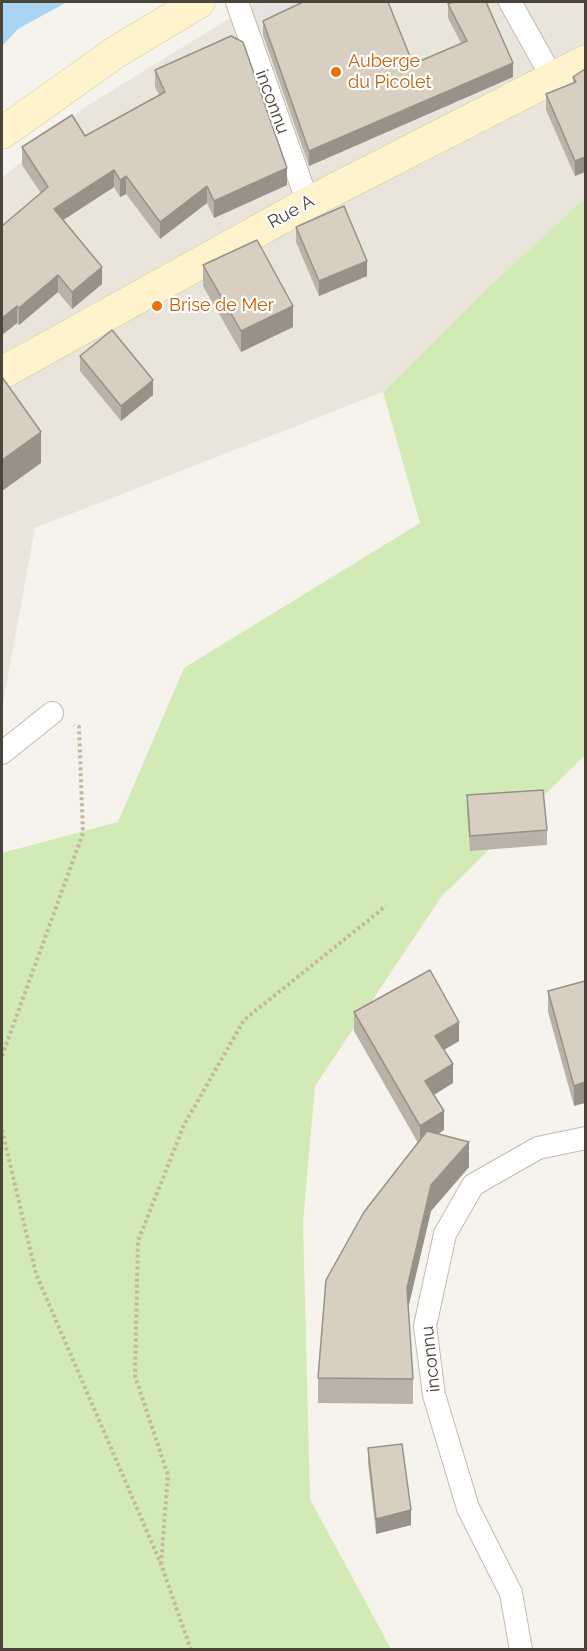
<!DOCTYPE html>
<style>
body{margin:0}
#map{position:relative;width:587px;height:1651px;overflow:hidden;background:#f6f3ec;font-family:Raleway,sans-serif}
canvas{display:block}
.frame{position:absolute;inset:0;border:3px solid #4b4439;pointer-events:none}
</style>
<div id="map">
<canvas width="587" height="1651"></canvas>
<div class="frame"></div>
</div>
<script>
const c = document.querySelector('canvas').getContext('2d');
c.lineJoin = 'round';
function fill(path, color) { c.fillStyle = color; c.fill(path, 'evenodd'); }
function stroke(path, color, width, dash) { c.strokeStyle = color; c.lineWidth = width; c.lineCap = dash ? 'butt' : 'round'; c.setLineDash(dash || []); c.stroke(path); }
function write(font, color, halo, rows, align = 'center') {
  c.font = font + ' Raleway,sans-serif'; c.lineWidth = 4.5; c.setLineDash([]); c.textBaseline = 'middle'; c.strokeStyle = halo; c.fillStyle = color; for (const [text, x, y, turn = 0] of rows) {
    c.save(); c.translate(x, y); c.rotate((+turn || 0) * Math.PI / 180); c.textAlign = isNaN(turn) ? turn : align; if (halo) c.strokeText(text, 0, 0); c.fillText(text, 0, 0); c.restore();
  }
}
fill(new Path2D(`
 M256 2H585V198L481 294 383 392 35 528 2 709V178L82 109Z`), '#eae5da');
fill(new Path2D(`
 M585 198V755L442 896 315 1086 303 1222 310 1499 391 1649 2 1650V853L118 822 184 668 420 523 383 392 481 294Z`), '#d2eab5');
fill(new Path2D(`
 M266 2H308L256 27 251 9Z`), '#e5e3e0');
fill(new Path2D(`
 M2 2H67L18 29 2 46Z`), '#a9d4f2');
const street = new Path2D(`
 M237 2 308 203
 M510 2 553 79
 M2 753 52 713
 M521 1650 511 1593 468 1508 434 1395 425 1326 445 1234 473 1185 538 1148 586 1138`);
const secondary = new Path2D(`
 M2 133 116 52 199 2
 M2 373 308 203 586 61`);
stroke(street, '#c2bbae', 24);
stroke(secondary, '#d6c79b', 33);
stroke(new Path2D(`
 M2 1056 83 833 79 727 74 725
 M2 1130 36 1274 161 1564 191 1650
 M161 1564 168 1475 135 1376 138 1241 184 1125 244 1020 386 906`), '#c4b79f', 4, [3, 3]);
stroke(street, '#fff', 22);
stroke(secondary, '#fff3cd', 32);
fill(new Path2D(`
 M448 4 513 77 309 166 263 35V21L413 64 461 43 448 18Z
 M585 69 575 176 546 110V94L573 83V77Z
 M155 70 287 185 214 218 207 203 160 239 126 194 120 197 114 187 63 220 102 284 72 309 58 292 19 325 17 323 2 335V226L41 193 22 165V147L85 136 159 95 155 87Z
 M296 227 367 276 319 296 296 242Z
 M203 265 293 327 241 352 203 286Z
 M80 356 153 395 121 421 80 371Z
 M467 795 547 830V845L470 851 467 810Z
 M585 981 574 1106 548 1012V991Z
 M354 1012 459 1041 444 1050 453 1083 434 1095 444 1130 438 1134 469 1167 431 1211 408 1307 413 1379V1404L318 1403V1378L418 1143 354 1031Z
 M368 1448 411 1525 376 1534 368 1463Z`), '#bab2a6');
fill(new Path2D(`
 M513 63V77L309 166V151Z
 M585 157V172L575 176V161Z
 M287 168V185L214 218V201Z
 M114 170V187L54 226V209Z
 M126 176V194L120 197V180Z
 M207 186V203L160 239V222Z
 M367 261V276L319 296V281Z
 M102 267V284L72 309V292Z
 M58 275V292L19 325V308Z
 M17 306V323L2 335V318Z
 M293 306V327L241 352V331Z
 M153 380V395L121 421V406Z
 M41 432V463L2 491V460Z
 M459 1022V1041L435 1055V1036Z
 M453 1064V1083L425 1100V1081Z
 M585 1082V1103L574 1106V1086Z
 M444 1111V1130L420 1145V1126Z
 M469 1142V1167L431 1211 407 1313V1288L431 1185Z
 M411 1510V1525L376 1534V1519Z`), '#979187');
const building = new Path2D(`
 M303 2H388L413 64 467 41 448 4 453 2H486L513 63 309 151 263 21Z
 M231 36 243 42 287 168 214 201 207 186 160 222 126 176 120 180 114 170 54 209 102 267 72 292 58 275 19 308 17 306 2 318V226L48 187 22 147 72 115 85 136 165 92 155 70Z
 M585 69V157L575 161 546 94 576 82 573 77Z
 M344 206 367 261 319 281 296 227Z
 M257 240 293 306 241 331 203 265Z
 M112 330 153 380 121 406 80 356Z
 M2 377 41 432 2 460Z
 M543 790 547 830 470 836 467 795Z
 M430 970 459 1022 435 1036 453 1064 425 1081 444 1111 420 1126 354 1012Z
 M585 981V1082L574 1086 548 991Z
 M427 1131 469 1142 431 1185 407 1288 413 1379 318 1378 326 1280 364 1212Z
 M402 1444 411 1510 376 1519 368 1448Z`);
fill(building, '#d8cfc1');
stroke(building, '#979187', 1.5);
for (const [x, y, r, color] of [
 [336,72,6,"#e8710a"],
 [157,306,6,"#e8710a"]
]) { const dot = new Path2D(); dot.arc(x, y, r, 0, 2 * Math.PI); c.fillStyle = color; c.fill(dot); stroke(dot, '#fff', 2); }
write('18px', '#c56008', '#fff', [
 ["Auberge",348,62],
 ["du Picolet",348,83],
 ["Brise de Mer",169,306]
], 'left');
write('18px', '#4b4439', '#fff', [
 ["inconnu",272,102,70],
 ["Rue A",291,212,-29],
 ["inconnu",431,1359,-96]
]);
</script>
